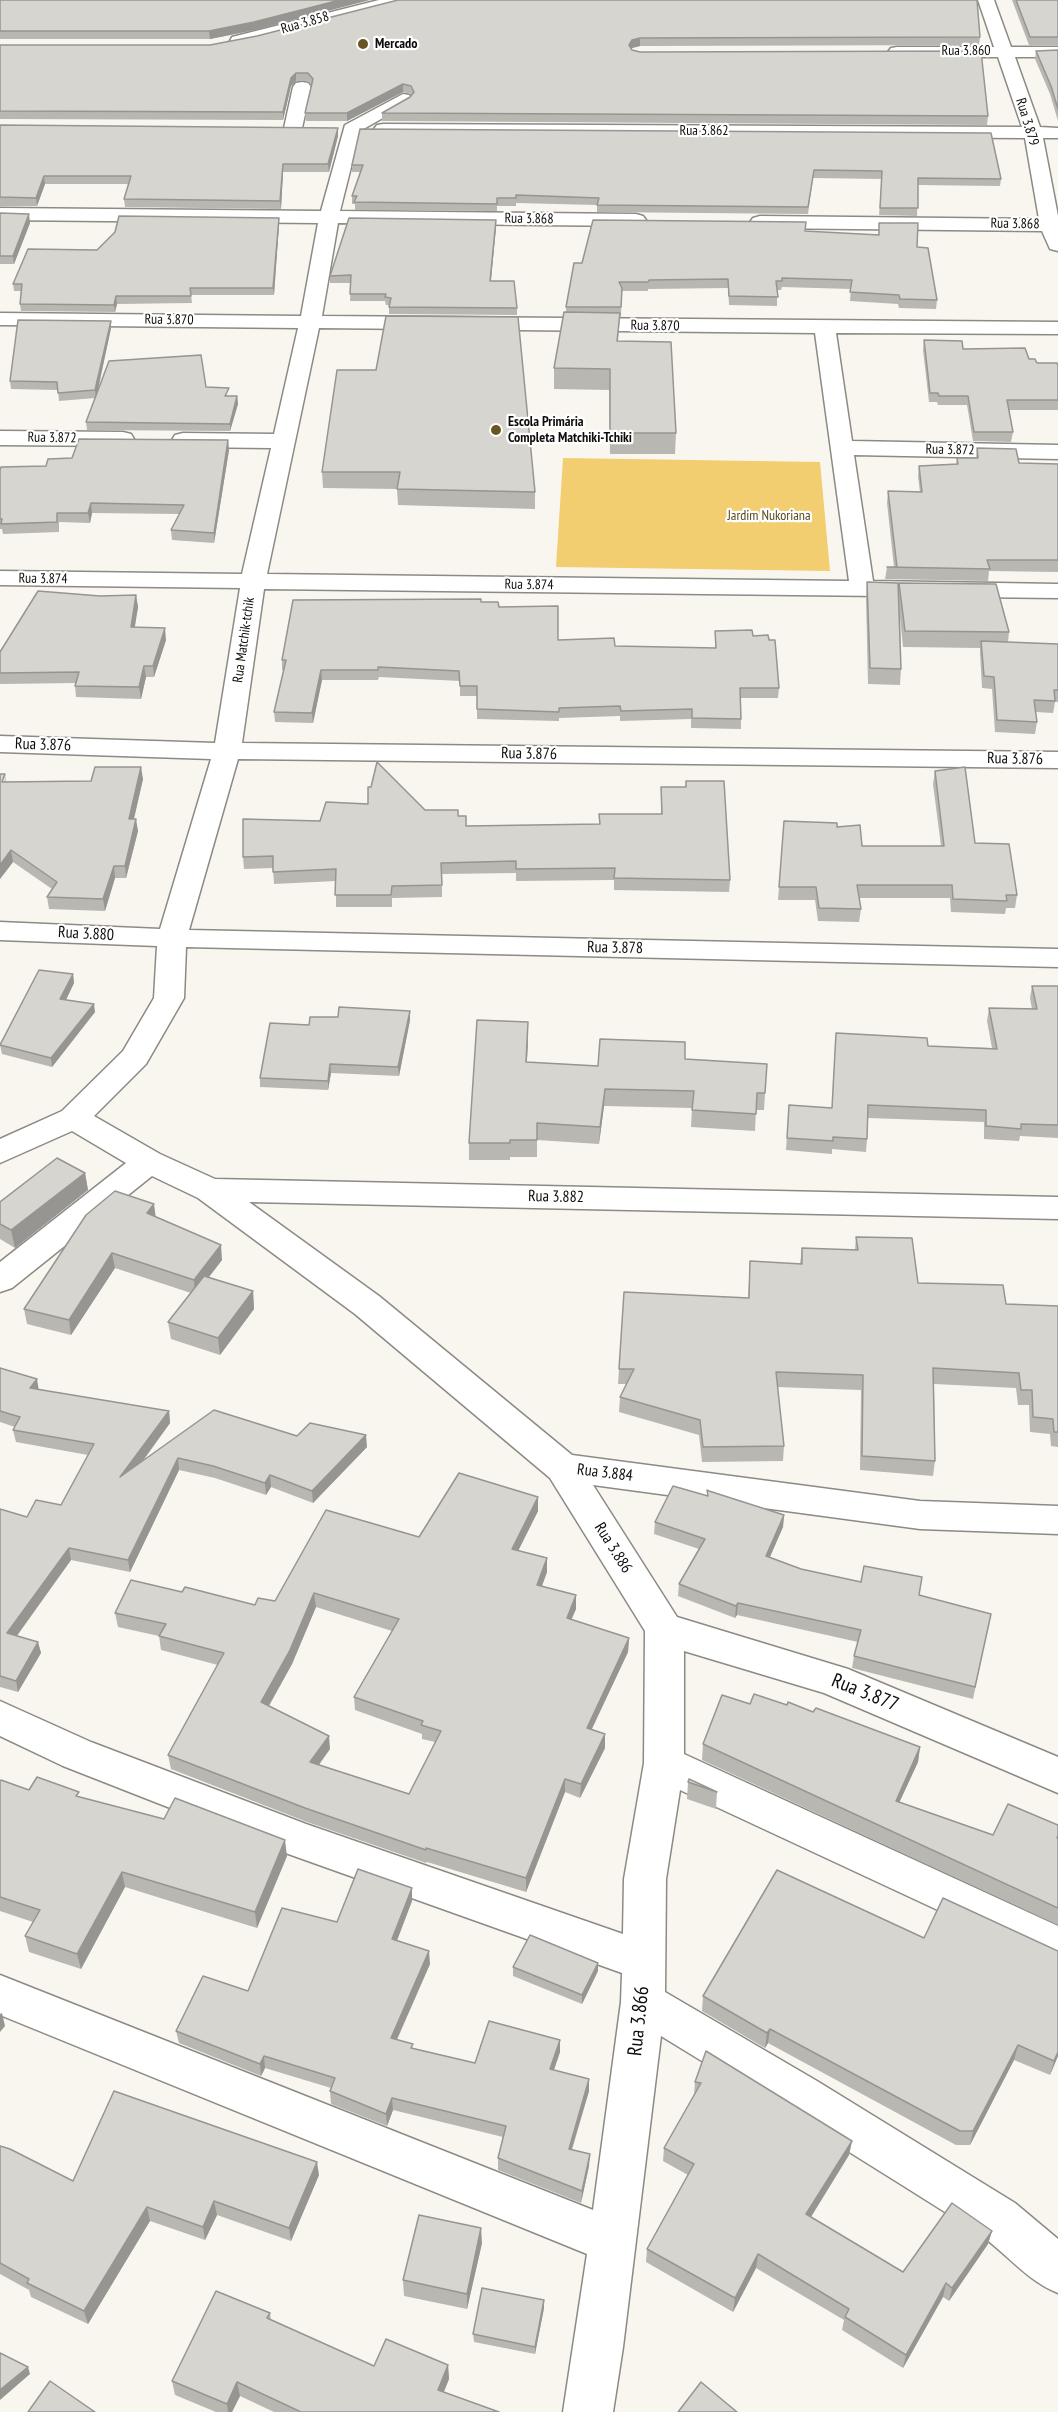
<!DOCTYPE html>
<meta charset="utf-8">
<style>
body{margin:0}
canvas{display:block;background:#f9f6f0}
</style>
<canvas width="1058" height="2412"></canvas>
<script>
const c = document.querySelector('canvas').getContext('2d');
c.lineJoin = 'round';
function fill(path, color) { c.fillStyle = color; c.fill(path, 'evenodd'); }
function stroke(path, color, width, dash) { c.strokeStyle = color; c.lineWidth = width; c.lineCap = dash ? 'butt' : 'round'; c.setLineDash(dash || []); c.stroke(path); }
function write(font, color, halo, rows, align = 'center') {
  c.font = font + ' "PT Sans Narrow",sans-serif'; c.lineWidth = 4.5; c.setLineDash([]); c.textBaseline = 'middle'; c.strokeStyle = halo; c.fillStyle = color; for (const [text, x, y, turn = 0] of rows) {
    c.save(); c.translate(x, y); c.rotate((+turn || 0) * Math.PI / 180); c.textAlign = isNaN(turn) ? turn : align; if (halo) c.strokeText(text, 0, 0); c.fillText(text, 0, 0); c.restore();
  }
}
fill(new Path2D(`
 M563 458 820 462 830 571 556 567Z`), '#f2ce71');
const minor = new Path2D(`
 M379 0H409L407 3 238 46 232 45 230 41 232 37Z
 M978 0H994L1011 47H1058V57H1015L1040 127 1058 128V138H1043L1058 216V251L1050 249 1042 231 760 228 753 226 750 222 753 218 760 216 1039 219 1025 138 383 134 377 133 374 129 377 125 383 124 1022 127 998 57H897L891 56 888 52 891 48 897 47H994Z
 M302 82 308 83 311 87 302 128 299 132H287L284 128 293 87 296 83Z
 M403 94 409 95 412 99 409 103 360 131 340 211 636 214 643 216 646 220 643 224 636 226 338 223 322 316 1058 322V334L836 333 852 441 1058 445V459L854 455 873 581 1058 584V598L264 589 242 743 1058 752V768L238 759 189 930 1058 949V967L186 947 184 998 146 1064 94 1116 160 1154 215 1179 1058 1197V1219L249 1202 379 1296 572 1455 920 1501 1058 1506V1534L920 1529 593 1485 677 1617 848 1669 1058 1757V1793L824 1693 684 1651V1754L1058 1926V1966L680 1790 666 1879 665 1992 817 2081 1015 2203 1058 2239V2293C1025 2280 1004 2250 975 2231 871 2165 766 2100 661 2036L623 2347 613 2412H563L587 2254 0 2015V1975L593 2210 621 2002 622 1973 280 1851 63 1766 0 1736V1701L91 1742 306 1824 623 1934 624 1879 644 1763 645 1631 550 1478 355 1314 198 1198 152 1176 12 1288 0 1292V1262L126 1163 72 1131 0 1163V1139L62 1111 123 1051 154 998 157 946 0 940V922L160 929 211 759 0 752V736L215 743 240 588 0 585V571L242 574 271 448 183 447 175 445 172 440 175 435 183 433 274 434 298 328 0 325V313L301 316 318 223 0 220V208L321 211 345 125ZM319 328 815 333 849 581 267 574Z
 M0 431 123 432 131 434 134 439 131 444 123 446 0 445Z`);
stroke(minor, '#8c8a84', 3);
fill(minor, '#fff');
fill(new Path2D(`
 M0 0 255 30 210 39H0Z
 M1012 0H1058V45H1029Z
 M257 36 980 37 979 45 640 46 632 48 631 49 632 50 988 116 987 125 382 121V113L410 97 411 95V94L403 92 347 121H306L305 113 311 85 308 81H296L291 86 283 120 0 119V45H210Z
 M1058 50V121L1050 94 1035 59 1036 51Z
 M0 125 338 128V136L329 172H283L281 209 125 207 124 199 128 184H45L37 206H0Z
 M360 129 1001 179 1000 186 918 185 917 216 879 215 882 179 813 178 808 214 597 212V205L516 203V206H497V211L355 210V204H352V196L360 172H352V165Z
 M0 213 30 223 14 264H0Z
 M279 218V225L274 295H191L192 303 117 304 115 312 21 311 20 304 21 291H14L13 284 97 250Z
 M496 227 491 281 517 308V315L389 314V305H386L385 301H350L351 283H330V276Z
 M805 231 917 247 937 300 936 309 899 308 898 304 850 301 851 289 782 287 781 290H777V306L729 305 728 288 648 289V291H622L621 316H620L618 341 676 433 675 454H610L609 390 554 389V368L566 312V307L582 263Z
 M111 321V328L98 390 206 387 229 396H237L238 404 230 431 87 430 86 422 95 398 59 401 58 390 11 389 10 381Z
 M924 340 963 349 1029 359 1037 363 1058 366V410H1009L1013 432 1011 442 973 441 967 405H938L937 402H929L923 350Z
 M376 370 535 492V509L398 505 397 489 323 488 322 472Z
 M228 440 229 450 214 543 172 540 171 530 179 514 92 513 90 523 59 522V532L3 534 2 529H0V470L46 466Z
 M977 448 1019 463 1058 464V572L989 571 988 581 885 579 887 567H894L887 503 888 491 920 492 918 477 919 466 956 464 957 458H976Z
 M867 582 899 589V583L1009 632 1008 642 1058 644V702H1055L1053 713 1036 712 1037 722 1035 734 995 732 992 689 982 688 980 652V648L903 647 900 618 901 669 900 685 868 684 866 598Z
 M136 595 138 607 134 627 166 640 154 677H146L141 699 76 697 75 686 76 683 0 684V652L100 596Z
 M481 602 499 607 558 640 615 646 715 648V631L753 636 779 688 778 698H740L741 719V729L691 728V719L620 721V716L559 718V721L477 719V696H460V681L379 677 378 680H322L313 723 275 722 274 712 284 670H282V660Z
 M935 771 975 843 1017 895 1015 908H1006L1005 914 951 912 950 898H859L861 909 859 922 818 921 815 900H778L784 821 837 827 862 846H941L933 784Z
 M5 774 6 782 91 781 143 779 134 819 138 831 126 878H115L105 911 49 909 47 897 52 889 13 862 0 879Z
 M686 781 730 880 729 892 614 890V880L516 881V873L442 874V897L392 898V907H336V881L274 884 273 868 244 869 243 857 320 821 425 810 458 816 467 826 599 824V814H661V787H686Z
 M73 974 74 983 66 1000 95 1012 52 1067 2 1054 0 1045Z
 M1032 986H1058V1138L1020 1136 1019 1141 984 1139V1122L868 1118 867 1139 866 1152 832 1149V1154L786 1150 789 1105 832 1108 836 1033 928 1046 992 1048 987 1021 989 1008 1032 1009 1030 998Z
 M410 1011V1020L399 1076 331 1073 328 1090 260 1087V1078L309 1025 338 1017Z
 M528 1039 527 1062 598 1066 685 1059 765 1093 764 1110H756L755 1131 691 1127 692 1108 604 1106 599 1144 537 1140V1157H510V1160H469V1143Z
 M85 1173 88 1190 15 1248 0 1239V1202Z
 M156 1217 222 1260 209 1277 253 1291 254 1309 220 1355 171 1339 168 1322 191 1293 115 1268 71 1335 27 1324 24 1309Z
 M856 1237 918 1283 1006 1304 1058 1306V1447L1051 1446 1050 1434 1030 1432 1029 1405H1018L1016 1388 934 1384 935 1461 933 1476 860 1470 861 1390 777 1387 784 1446 783 1461 702 1462 699 1435 619 1412 620 1397 626 1384H618L619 1369 748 1298 750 1261 800 1264 802 1248 855 1250Z
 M0 1368 39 1390 169 1411 170 1423 143 1461 297 1436 367 1447 313 1503 271 1487 266 1495 215 1478 179 1470 130 1572 71 1560 17 1636 38 1642 41 1653 18 1692 0 1687V1509L27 1517 61 1505 88 1455 16 1442 13 1430 15 1427 0 1422Z
 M707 1490 784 1515 783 1527 770 1557 801 1569 919 1595 991 1614 973 1699 852 1668 854 1656 858 1642 737 1615 735 1618 678 1596 679 1584 699 1549 654 1534 655 1522 707 1495Z
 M538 1511 518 1551 547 1572 542 1586 576 1609 571 1620 629 1638 628 1652 592 1729 605 1734V1748L580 1798 565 1792 526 1892 427 1862 426 1863 307 1822 171 1769 168 1755 218 1665 161 1650 159 1636 118 1627 115 1613 182 1592 255 1605 275 1601 419 1537ZM316 1607 392 1631 354 1697 355 1710 422 1734V1739L435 1742 409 1794 319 1765 330 1749 269 1706 292 1664Z
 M750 1704 787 1705 813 1712 920 1747 918 1762 899 1803 993 1835 1058 1825V1925L702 1760 703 1744Z
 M0 1781 29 1790 80 1797 287 1856 257 1928 125 1887 81 1969 29 1952 25 1936 33 1922 0 1911Z
 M688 1782 717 1792 716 1809 687 1799Z
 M412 1901 397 1940 430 1964 397 2040 413 2048 475 2063 560 2052 554 2070 589 2091 572 2150 589 2166 581 2203 498 2170V2158L503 2137 393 2110 387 2126 331 2104 330 2091 331 2088 265 2068 261 2076 179 2043 176 2031 248 1991 337 1922Z
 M924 1938 1058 2056 1050 2075 1014 2060 970 2145H956L768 2043 765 2048 702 2011 703 1996Z
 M598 1963V1971L582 2004 513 1976V1967Z
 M706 2051 852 2141 849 2155 811 2217 903 2272 992 2231 988 2244 949 2301 943 2297 903 2368 842 2330 844 2320 756 2268 733 2312 646 2262 647 2249 688 2175 663 2161 664 2148 694 2095 695 2082Z
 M0 2146 73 2181 319 2175 291 2241 217 2215 205 2240 150 2221 88 2324 31 2297 29 2290 0 2274Z
 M482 2243 467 2309 404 2296 403 2280Z
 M544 2300V2308L535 2354 474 2342 473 2334Z
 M270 2313 271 2320 374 2366 448 2365 449 2379 444 2392 499 2412H274L240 2396 232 2412H216L175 2395 172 2381Z`), '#b9b7b2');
fill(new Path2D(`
 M340 0H370L255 30 210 39 209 31Z
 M640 38V46L632 48 629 53V45L632 40Z
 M296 73V81L291 86 283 120V112L291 78Z
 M403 84V92L347 121V113Z
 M338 128V136L329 172 328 164Z
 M283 164V172L281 209 280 201Z
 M44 176 45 184 37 206 36 198Z
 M29 214 30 223 14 264 13 256Z
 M279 218V225L274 295 273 288Z
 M496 220V227L490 288V281Z
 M116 296 117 304 115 312 114 305Z
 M111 321V328L96 398 95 390Z
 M237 396 238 404 230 431V424Z
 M228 440 229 450 214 543V533Z
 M91 503 92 513 90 523 88 513Z
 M136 595 138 607 133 639 131 627Z
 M165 628 166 640 154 677 153 666Z
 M144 666 146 677 141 699 139 687Z
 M321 670 322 680 313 723 312 713Z
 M141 767 143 779 131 831 129 819Z
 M136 819 138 831 126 878 125 866Z
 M11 850 13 862 0 879V865Z
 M114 866 115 878 105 911 103 899Z
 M73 974 74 983 62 1008 60 999Z
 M94 1004 95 1012 52 1067 51 1058Z
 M410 1011V1020L399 1076 398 1067Z
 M528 1022V1039L526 1078V1062Z
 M330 1064 331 1073 328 1090V1081Z
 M605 1089 604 1106 599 1144 600 1127Z
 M85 1173 88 1190 15 1248 11 1230Z
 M154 1204 156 1219 147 1213Z
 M221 1245 222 1260 195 1295 194 1280Z
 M112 1253 115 1268 71 1335 69 1320Z
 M253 1291 254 1309 220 1355 218 1338Z
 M37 1379 39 1391 30 1388Z
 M169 1411 170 1423 122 1489 120 1477Z
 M366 1435 367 1447 313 1503 312 1491Z
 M178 1458 179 1470 130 1572 128 1560Z
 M270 1475 271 1487 266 1495 265 1483Z
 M538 1497V1511L512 1563V1549Z
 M784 1515 783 1527 765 1568 766 1556Z
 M69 1548 71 1560 10 1645 7 1633Z
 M547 1558V1572L537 1599V1585Z
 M314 1593 316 1607 292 1664 263 1716 261 1702Z
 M576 1595V1609L566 1632 567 1618Z
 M738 1603 737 1615 735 1618 736 1606Z
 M629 1638 628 1652 586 1741 587 1728Z
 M38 1642 41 1653 18 1692 16 1681Z
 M605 1734V1748L580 1798 581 1784Z
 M329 1736 330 1749 311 1775 310 1762Z
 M920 1747 918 1762 893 1816 896 1801Z
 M565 1779V1792L526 1892V1878Z
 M285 1840 287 1856 257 1928 255 1912Z
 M122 1872 125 1887 81 1969 77 1954Z
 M412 1888V1901L393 1951 392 1939Z
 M429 1951 430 1964 392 2050 391 2038Z
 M598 1963V1971L582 2004V1995Z
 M2 2013 5 2026 0 2032V2014Z
 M770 2029 768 2043 765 2048 767 2033Z
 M560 2040V2052L550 2081V2069Z
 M1018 2045 1014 2060 970 2145 973 2131Z
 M1058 2052V2056L1050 2075 1054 2061Z
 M264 2056 265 2068 261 2076 260 2064Z
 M589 2079V2091L568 2161 569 2149Z
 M392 2098 393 2110 387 2126 386 2114Z
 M852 2141 849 2155 804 2228 806 2214Z
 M590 2154 589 2166 581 2203 582 2191Z
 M317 2162 319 2175 291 2241 289 2228Z
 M214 2201 217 2215 205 2240 203 2227Z
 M147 2207 150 2221 88 2324 84 2311Z
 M481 2228 482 2243 467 2309V2294Z
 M992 2231 988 2244 949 2301 952 2288Z
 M758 2254 756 2268 733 2312 735 2298Z
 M946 2283 943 2297 903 2368 906 2355Z
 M544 2300V2308L535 2354V2347Z
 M448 2365 449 2379 439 2403 438 2390Z
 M28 2367 30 2374 0 2400V2390Z
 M237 2382 240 2396 232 2412H228L227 2404Z`), '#969591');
const building = new Path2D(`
 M0 0H340L254 22 209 31H0Z
 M398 0H977L980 37 640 38 632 40 629 45 632 50 640 52 981 51 988 116 382 113 410 97 414 92 411 86 403 84 347 113H305L313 79 308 73H296L291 78 283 112 0 111V45H210L257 36Z
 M1016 0H1058V37H1030Z
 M1058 50V109L1051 86 1036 51Z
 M0 125 338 128 328 164H283L280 201 124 199 131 176H44L36 198 0 197Z
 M360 129 991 133 1001 179 918 178V208H880L882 171 814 170 808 207 597 205 599 198 516 195V198H497V204L354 202 357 196H352L363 165H352Z
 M0 213 29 214 13 256H0Z
 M119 216 279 218 273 288H190L191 296H116L114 305 20 304 22 284H13L28 249 97 250 115 232Z
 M349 218 496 220 490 281H514L517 308 389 307 391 298 385 297 386 294H350L351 275 330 276Z
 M593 220 806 222 805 231 879 235V223H918L917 247 928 248 937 300 900 299 899 295 850 292 852 280 782 278V281H776L778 297 729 296 728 279 649 280 648 282H619L622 288 621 307H566L574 263H582Z
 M564 312 620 313 617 341 671 342 676 433H610V369L554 368Z
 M386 316 518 317 535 492 397 489 400 472H322L337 370H376Z
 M18 320 111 321 95 390 58 393 57 382 10 381Z
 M924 340 962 341 963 349 1025 348 1029 359H1035L1037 363H1057L1058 366V400H1007L1013 432H974L968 396H939L938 393H930Z
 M201 355 206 387 229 388 225 396H237L230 424 86 422 109 361Z
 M79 439 228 440 214 533 171 530 184 505 91 503 88 513H57V522L1 524 2 519H0V470L1 467 46 466 48 459 72 458Z
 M977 448 1016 449 1019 463 1058 464V560H987L990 569 887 567H897L888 491 922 492 919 466 958 464 957 458H978Z
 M867 582 898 583 901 669 870 668Z
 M899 583 996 584 1009 632 905 631Z
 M38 591 100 596 136 595 131 627 165 628 153 666H144L139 687 75 686 79 672 0 673V652Z
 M481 599V602H498L499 607 558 606V640L614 638 615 646 716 648 715 631 752 630 753 636 768 635 769 640H775L779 688H740L741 719 692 718V709L621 711 620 706 559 708V712L477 709V686H460L459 671 378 667V670H321L312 713 274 712 286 660H282L293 600Z
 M981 641 1058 644V690H1054L1055 701 1034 700 1037 722 997 720 994 677 984 676Z
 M377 762 425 810H458V816H466V826L600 824 599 814H662L661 787H686V781H724L730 880 614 878 615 868 516 869V861L441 863 442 885 392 886 391 895H335L336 869 273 872V856L243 857V819L320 821 326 802 368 804V787H371Z
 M95 767H141L129 819H136L125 866H114L103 899 47 897 57 882 11 850 0 865V774H5L2 782 91 781Z
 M965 767 975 843 1009 844 1017 895H1006L1007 901 953 899 952 885H857L861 909 819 908 816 887H779L784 821 837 823V827L860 825 862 846H944L935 771Z
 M39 970 73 974 60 999 94 1004 51 1058 0 1045Z
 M1032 986H1058V1125L1021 1124V1129L986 1126V1110L868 1105 867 1139 833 1137V1141L787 1138 789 1105 832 1108 836 1033 927 1038 928 1046 997 1049 989 1008 1037 1009Z
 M339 1007 410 1011 398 1067 330 1064 328 1081 260 1078 270 1023 309 1025 310 1017H338Z
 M477 1020 528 1022 526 1062 598 1066 600 1039 685 1042V1059L767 1064 765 1093H757L756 1114 692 1110 694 1091 605 1089 600 1127 537 1123V1140H510V1143H469Z
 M57 1158 85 1173 11 1230 0 1224V1202Z
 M115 1191 154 1204 147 1213 221 1245 194 1280 112 1253 69 1320 24 1309 86 1215Z
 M856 1237 912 1238 918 1283 1003 1285 1006 1304 1058 1306V1432H1054L1053 1419 1033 1417 1032 1390H1021L1019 1373 933 1368 935 1461 862 1456 863 1375 776 1372 784 1446 703 1447 700 1420 620 1397 634 1369H619L624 1292 749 1298 750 1261 802 1264V1248L858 1250Z
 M204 1276 253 1291 218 1338 168 1322Z
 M0 1368 37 1379 30 1388 169 1411 120 1477 214 1410 297 1436 310 1423 366 1435 312 1491 270 1475 265 1483 213 1466 178 1458 128 1560 69 1548 7 1633 38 1642 16 1681 0 1676V1509L27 1517 36 1500 61 1505 94 1444 13 1430 20 1417 0 1411Z
 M459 1473 538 1497 512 1549 547 1558 537 1585 576 1595 567 1618 629 1638 587 1728 605 1734 581 1784 565 1779 526 1878 426 1848V1850L305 1808 168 1755 224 1653 159 1636 166 1624 115 1613 131 1580 182 1592 185 1587 255 1605 258 1598 275 1601 326 1510 419 1537ZM314 1593 399 1619 354 1697 423 1721 421 1725 441 1731 409 1794 310 1762 329 1736 261 1702 290 1650Z
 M673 1486 708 1496 707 1490 709 1491 784 1515 766 1556 801 1569 861 1582 864 1566 922 1577 919 1595 991 1614 975 1687 854 1656 861 1630 738 1603 736 1606 679 1584 705 1539 655 1522Z
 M754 1694 787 1705 788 1702 813 1712 816 1708 920 1747 896 1801 993 1835 1008 1804 1058 1825V1835L1057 1838H1058V1908L703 1744 722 1695 750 1704Z
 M37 1777 79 1792 76 1796 164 1819 175 1798 285 1840 255 1912 122 1872 77 1954 25 1936 40 1910 0 1897V1781L1 1780 29 1790Z
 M689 1779 717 1792 688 1782Z
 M358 1869 412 1888 392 1939 429 1951 391 2038 413 2044 411 2048 475 2063 489 2021 560 2040 550 2069 589 2079 569 2149 590 2154 582 2191 498 2158 506 2126 392 2098 386 2114 330 2091 335 2078 264 2056 260 2064 176 2031 203 1976 248 1991 282 1908 337 1922Z
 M777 1870 924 1938 943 1898 1058 1951V2052L1054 2061 1018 2045 973 2131H960L770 2029 767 2033 703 1996Z
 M530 1935 598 1963 582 1995 513 1967Z
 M706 2051 852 2141 806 2214 903 2272 952 2203 992 2231 952 2288 946 2283 906 2355 845 2317 849 2309 758 2254 735 2298 647 2249 694 2164 664 2148 701 2083 695 2082Z
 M114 2091 317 2162 289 2228 214 2201 203 2227 147 2207 84 2311 27 2283 29 2279 0 2263V2146L10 2149 73 2181Z
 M419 2215 481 2228 467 2294 403 2280Z
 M482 2288 544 2300 535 2347 473 2334Z
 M216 2291 270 2313 267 2318 374 2366 386 2339 448 2365 438 2390 499 2412H301L237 2382 227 2404 172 2381Z
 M0 2353 28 2367 0 2390Z
 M50 2381 95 2412H28Z
 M701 2382 737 2412H678Z`);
fill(building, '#d7d5cf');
stroke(building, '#969591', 1.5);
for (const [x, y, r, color] of [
 [363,44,6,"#685523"],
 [496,430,6,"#685523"]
]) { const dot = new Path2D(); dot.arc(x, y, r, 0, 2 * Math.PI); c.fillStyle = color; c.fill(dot); stroke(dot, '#fff', 2); }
write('14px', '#0e0d0b', '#fff', [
 ["Rua 3.858",305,23,-16],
 ["Rua 3.860",966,51],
 ["Rua 3.879",1027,122,73],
 ["Rua 3.862",704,131],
 ["Rua 3.868",529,219,1],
 ["Rua 3.868",1015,224,1],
 ["Rua 3.870",169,320,1],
 ["Rua 3.870",655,326,1],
 ["Rua 3.872",52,438,1],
 ["Rua 3.872",950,450,1],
 ["Rua 3.874",43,579,1],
 ["Rua 3.874",529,585,1],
 ["Rua Matchik-tchik",244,640,-82]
]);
write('bold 14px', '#0e0d0b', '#fff', [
 ["Mercado",375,44],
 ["Escola Primária",508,422],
 ["Completa Matchiki-Tchiki",508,438]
], 'left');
write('14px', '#57471e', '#fff', [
 ["Jardim Nukoriana",769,516]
]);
write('16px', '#0e0d0b', '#fff', [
 ["Rua 3.876",43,745,2],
 ["Rua 3.876",529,754,1],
 ["Rua 3.876",1015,759,1],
 ["Rua 3.880",86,934,3],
 ["Rua 3.878",615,948,1],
 ["Rua 3.882",556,1197,1],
 ["Rua 3.884",605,1473,7],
 ["Rua 3.886",613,1548,58]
]);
write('20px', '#0e0d0b', '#fff', [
 ["Rua 3.877",865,1693,22],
 ["Rua 3.866",639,2021,-84]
]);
</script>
